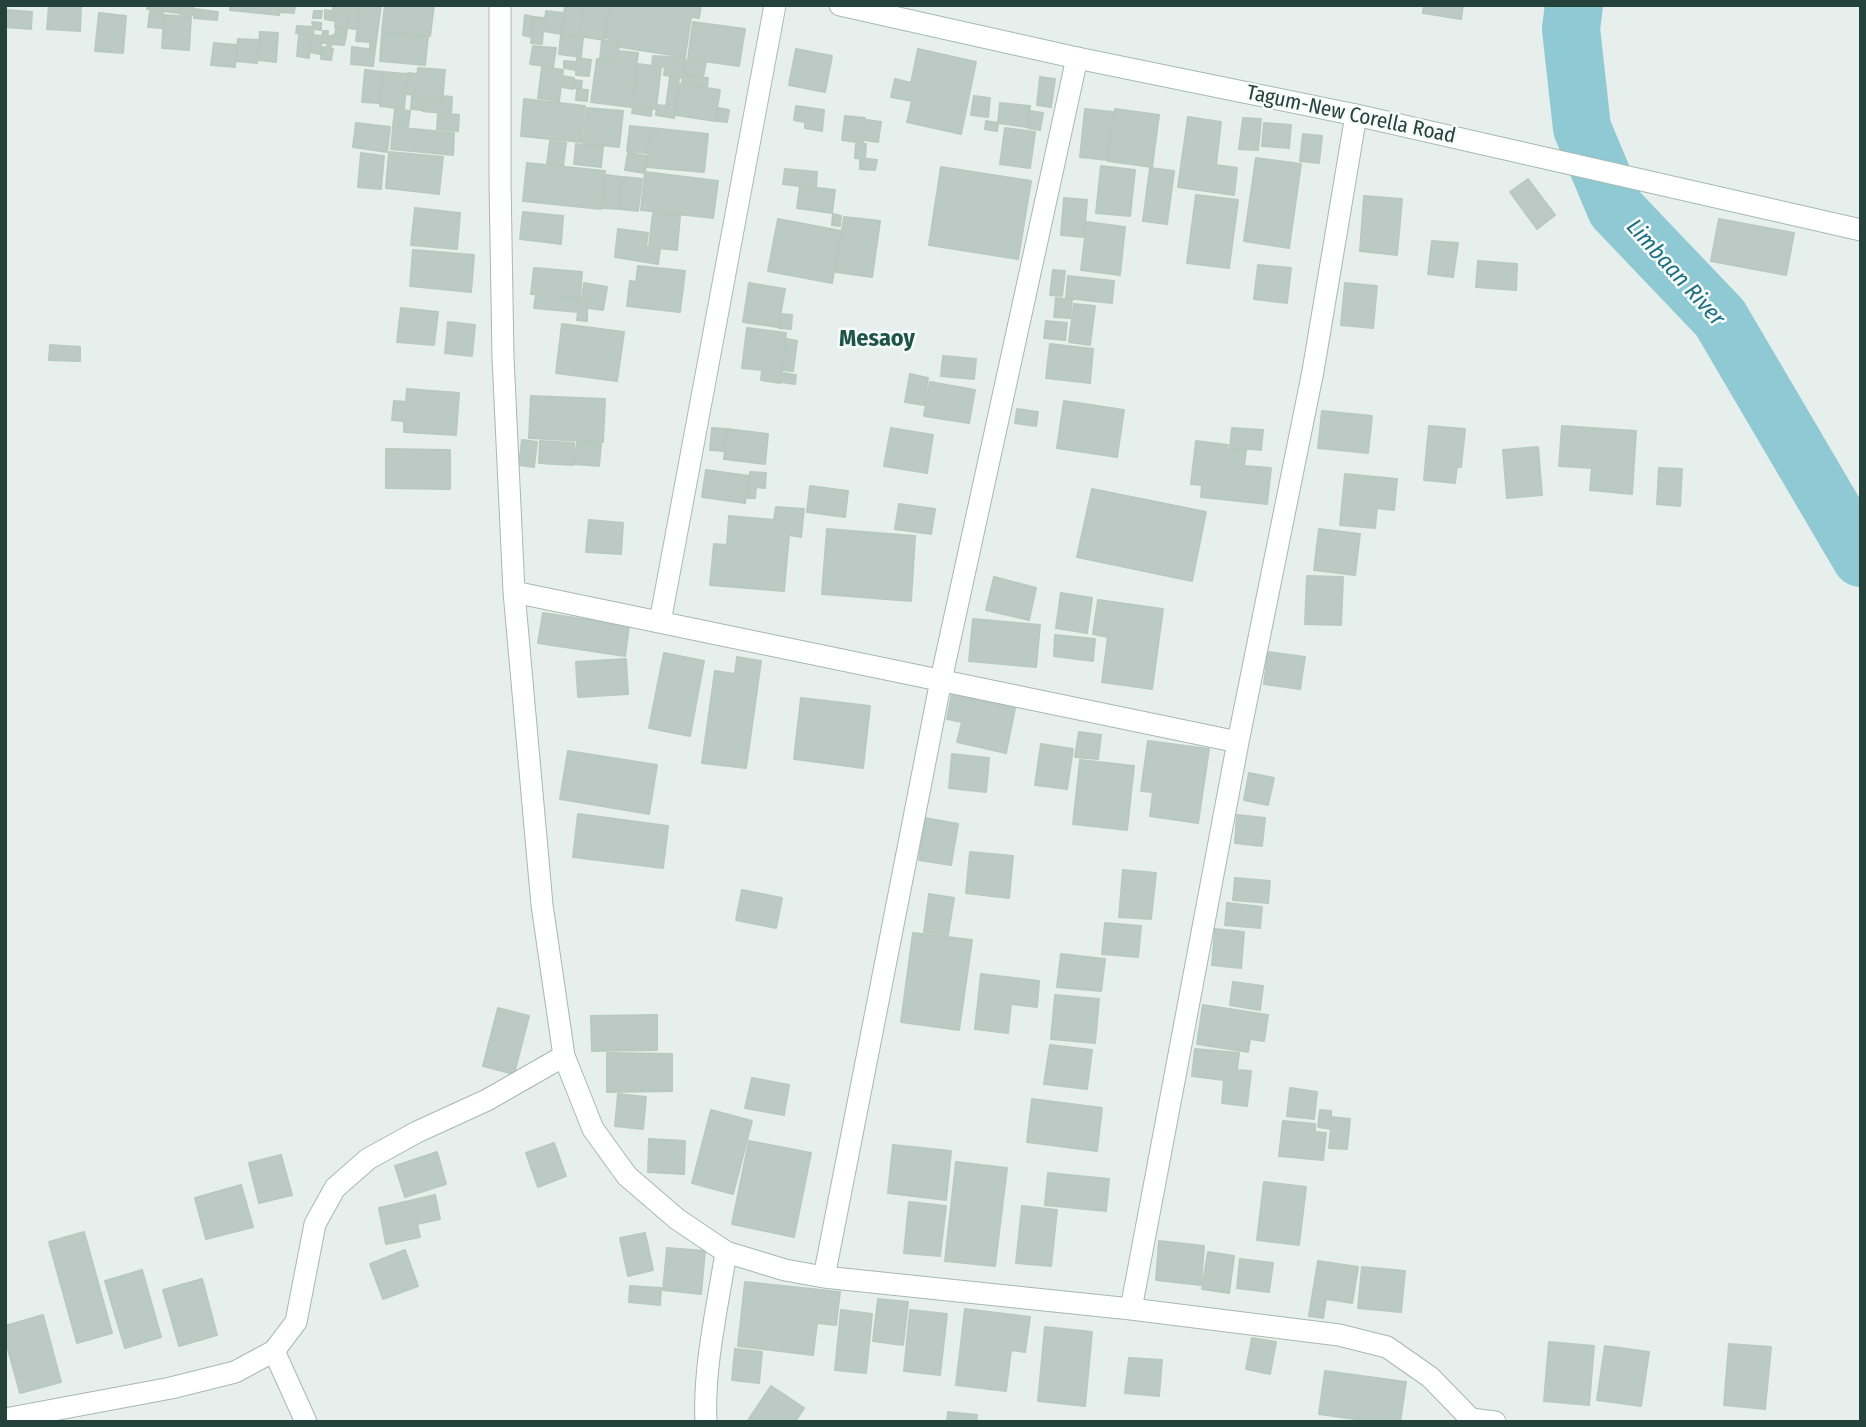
<!DOCTYPE html>
<style>
body{margin:0}
#map{position:relative;width:1866px;height:1427px;overflow:hidden;background:#e6efeb;font-family:"Fira Sans Condensed",sans-serif}
canvas{display:block}
.frame{position:absolute;inset:0;border:7px solid #24423a;pointer-events:none}
</style>
<div id="map">
<canvas width="1866" height="1427"></canvas>
<div class="frame"></div>
</div>
<script>
const c = document.querySelector('canvas').getContext('2d');
c.lineJoin = 'round';
function stroke(path, color, width, dash) { c.strokeStyle = color; c.lineWidth = width; c.lineCap = dash ? 'butt' : 'round'; c.setLineDash(dash || []); c.stroke(path); }
function fill(path, color) { c.fillStyle = color; c.fill(path, 'evenodd'); }
function write(font, color, halo, rows, align = 'center') {
  c.font = font + ' "Fira Sans Condensed",sans-serif'; c.lineWidth = 5; c.setLineDash([]); c.textBaseline = 'middle'; c.strokeStyle = halo; c.fillStyle = color; for (const [text, x, y, turn = 0] of rows) {
    c.save(); c.translate(x, y); c.rotate((+turn || 0) * Math.PI / 180); c.textAlign = isNaN(turn) ? turn : align; if (halo) c.strokeText(text, 0, 0); c.fillText(text, 0, 0); c.restore();
  }
}
stroke(new Path2D(`
 M1574 5 1571 29 1582 128 1616 209 1720 318 1861 558`), '#8ec9d4', 58);
const building = new Path2D(`
 M49 5H81L80 31 47 29Z
 M147 5H180L179 13 147 9Z
 M180 5H193L192 15 180 14Z
 M230 5H280L279 15 230 10Z
 M281 5H295L294 13 280 12Z
 M333 5H359L358 13 333 11Z
 M361 5H381L375 49 370 48V42L356 41Z
 M385 5H434L430 36 382 31Z
 M565 5H583L579 36 562 34Z
 M583 5H609L604 40 579 36Z
 M610 5H701L699 18 691 17 685 57 620 47 621 41 606 38Z
 M1424 5H1463L1461 19 1423 13Z
 M194 9 218 12 217 20 194 18Z
 M5 10 32 12 31 29 5 27Z
 M325 10 336 12 335 21 325 19Z
 M150 11 163 13 161 28 148 27Z
 M314 11H322L321 18H313Z
 M546 11 564 13 561 34 544 31Z
 M337 12 347 13 345 28 335 27Z
 M99 13 126 16 123 53 95 51Z
 M347 13 358 14 356 29 346 28Z
 M164 15 191 17 189 50 162 48Z
 M525 15 533 17 531 37 523 35Z
 M534 17 544 18 542 44 531 43Z
 M312 22 321 23V30L314 29Z
 M693 22 745 29 739 66 688 59Z
 M297 26 314 27 313 35 296 33Z
 M336 28 347 29 346 35 335 34Z
 M323 31H328L327 43H322Z
 M260 32 278 33 276 62 258 60Z
 M382 33 428 37 425 65 380 61Z
 M299 34 311 36 309 58 297 56Z
 M312 35 322 36 320 54 310 52Z
 M333 35 346 36 344 45 332 44Z
 M561 35 583 38 581 57 559 54Z
 M328 36H332L331 48H327Z
 M238 39 259 40 257 63 236 61Z
 M602 40 619 42 617 61 600 58Z
 M214 43 237 45 235 67 211 65Z
 M533 46 556 48 553 67 530 64Z
 M322 47 333 49 331 60 321 59Z
 M352 47 375 50 373 66 351 64Z
 M796 49 832 56 825 92 789 85Z
 M918 49 976 62 961 134 907 122 912 101 891 97 895 79 911 83Z
 M618 51 638 53 631 107 591 102 597 59 617 62Z
 M653 56 685 58 683 78 664 75 665 67 652 65Z
 M577 58 591 60 589 76 576 75Z
 M687 60 706 62 703 77 685 74Z
 M564 61 576 62V70L564 68Z
 M638 64 661 67 656 109 632 106Z
 M542 67 563 70 559 101 538 98Z
 M418 68 445 70 442 103 424 102V96L415 95Z
 M365 70 383 72 380 103 362 102Z
 M384 72 407 74 404 109 380 106Z
 M408 73 417 74 415 95 406 94Z
 M683 75 708 78 707 87 682 84Z
 M563 76 574 78 573 89 562 87Z
 M670 77 679 78 674 118 656 115 657 105 666 106Z
 M1040 77 1055 79 1051 107 1037 105Z
 M574 80 582 81 581 88H573Z
 M680 84 720 90 715 121 676 115Z
 M577 89 588 90 587 101 576 100Z
 M412 96H424L422 110 411 109Z
 M443 96 452 97 451 114 423 111 424 102 443 104Z
 M974 96 990 98 988 117 971 115Z
 M524 99 585 106 581 142 521 136Z
 M1000 103 1030 106 1027 127 998 123Z
 M633 106 652 108 651 116 632 113Z
 M796 106 824 110 822 131 805 128V122L794 120Z
 M587 108 623 111 619 147 583 143Z
 M719 108 729 110 727 122 717 121Z
 M395 109 410 111 408 127 393 126Z
 M1085 109 1113 112 1108 160 1080 157Z
 M1115 109 1159 115 1152 167 1108 161Z
 M1030 111 1043 113 1040 130 1028 128Z
 M438 113 459 115 458 131 437 129Z
 M845 116 865 118 863 143 842 140Z
 M1188 117 1221 122 1216 165 1237 168 1234 195 1178 187Z
 M1243 118 1261 119 1258 150 1239 149Z
 M866 120 881 122 878 142 864 140Z
 M986 121 998 123 997 131 985 129Z
 M356 123 390 127 387 152 353 147Z
 M1264 123 1291 125 1289 148 1262 146Z
 M630 126 650 128 647 153 627 151Z
 M393 127 454 133 453 155 391 149Z
 M651 128 708 134 704 172 647 167Z
 M1005 128 1035 132 1030 168 1000 164Z
 M1303 134 1322 136 1319 163 1300 161Z
 M550 141 566 143 563 166 547 164Z
 M576 144 603 147 601 167 574 164Z
 M856 144H866L865 159 855 158Z
 M389 152 443 157 439 194 386 188Z
 M361 153 384 156 381 189 358 187Z
 M628 153 647 156 645 173 625 170Z
 M860 158 877 160 875 170 860 169Z
 M1256 158 1301 164 1289 248 1244 241Z
 M527 163 605 171 601 209 523 201Z
 M1101 166 1135 170 1130 216 1096 213Z
 M941 167 1031 181 1018 259 929 245Z
 M1150 168 1174 171 1167 224 1143 221Z
 M785 169 817 172 816 188 783 184Z
 M645 172 718 181 713 218 641 210Z
 M606 175 622 177 619 209 603 208Z
 M624 177 642 179 638 211 620 209Z
 M1528 179 1555 215 1537 229 1510 192Z
 M800 186 835 190 832 213 797 208Z
 M1196 195 1238 200 1229 268 1187 263Z
 M1364 196 1402 199 1397 255 1360 251Z
 M1064 198 1087 200 1084 237 1061 235Z
 M415 208 460 213 457 249 411 245Z
 M523 212 563 216 561 244 520 239Z
 M653 213 680 216 677 250 649 247Z
 M833 214 841 216 840 226 832 225Z
 M844 217 880 221 872 277 836 272Z
 M778 219 841 231 832 283 768 271Z
 M1719 219 1794 233 1786 275 1711 261Z
 M1087 222 1125 227 1120 275 1081 270Z
 M618 229 648 233 646 247 660 249 658 264 615 257Z
 M1432 241 1458 243 1453 277 1428 274Z
 M413 250 474 255 471 292 410 286Z
 M1478 261 1517 264 1516 290 1476 287Z
 M1258 265 1291 268 1287 303 1254 299Z
 M638 266 685 271 680 312 627 306 630 281 636 282Z
 M534 268 582 272 580 298 531 294Z
 M1053 270 1065 271 1062 296 1050 295Z
 M1068 276 1114 281 1112 303 1066 298Z
 M584 283 607 287 603 310 587 308 588 299H582Z
 M749 283 785 289 778 327 743 322Z
 M1345 283 1377 286 1373 328 1341 325Z
 M536 295 587 300V321L577 320 578 312 534 308Z
 M1056 298 1072 300 1070 318 1054 317Z
 M1074 304 1095 306 1090 345 1069 342Z
 M401 308 438 312 434 345 397 342Z
 M781 314 792 315 791 329 779 328Z
 M1046 321 1067 323 1065 340 1044 338Z
 M448 322 475 325 472 356 445 353Z
 M562 324 624 332 617 381 556 373Z
 M747 328 786 333 780 383 761 380 762 370 742 368Z
 M787 339 797 341 793 371 782 370Z
 M1050 344 1093 349 1090 383 1046 378Z
 M50 345 80 347V361L49 360Z
 M943 356 976 359 974 379 941 376Z
 M782 373 796 375 795 384 781 382Z
 M910 374 928 378 924 405 905 402Z
 M930 382 975 390 969 423 924 416Z
 M407 389 459 393 456 435 404 432V421L392 420 394 401 406 402Z
 M531 396 605 399 603 442 529 438Z
 M1064 401 1124 410 1117 457 1057 448Z
 M1017 409 1038 412 1036 426 1015 423Z
 M1322 411 1372 416 1368 453 1318 448Z
 M1429 426 1465 429 1461 467 1457 466 1455 483 1424 480Z
 M1562 426 1636 431 1632 494 1590 490 1592 468 1559 466Z
 M712 428 726 429 724 451 710 450Z
 M891 428 933 435 927 473 884 466Z
 M1232 428 1263 430 1261 450 1230 447Z
 M727 429 768 434 765 464 724 459Z
 M522 440 537 442 534 467 519 465Z
 M540 441 574 443 573 465 539 463Z
 M1196 441 1228 445 1227 449 1246 450 1244 466 1271 468 1267 504 1201 497 1202 485 1191 484Z
 M577 442 601 444 599 466 574 464Z
 M1538 447 1542 495 1507 498 1503 450Z
 M386 449 450 450V489L386 488Z
 M1659 468 1682 469 1680 506 1657 504Z
 M706 470 749 476 745 503 702 497Z
 M750 472 766 473 765 488 756 487 755 498H748Z
 M1345 474 1397 479 1394 510 1377 508 1375 528 1340 525Z
 M810 486 848 491 845 517 807 512Z
 M1092 489 1206 512 1192 581 1077 557Z
 M899 504 935 509 931 534 895 529Z
 M776 507 804 509 801 537 789 535 784 591 710 585 714 544 727 545 729 516 774 520Z
 M589 520 623 523 621 554 586 552Z
 M827 529 915 536 911 601 822 594Z
 M1319 529 1360 534 1355 575 1314 570Z
 M1307 576 1343 577 1341 625 1305 624Z
 M994 577 1036 588 1029 620 986 610Z
 M1061 593 1092 598 1087 633 1056 628Z
 M1098 600 1163 609 1152 689 1102 682 1108 637 1093 634Z
 M543 613 629 626 625 656 538 643Z
 M973 619 1040 625 1036 667 969 661Z
 M1055 635 1095 639 1093 661 1054 656Z
 M1268 652 1305 657 1300 689 1264 684Z
 M664 653 704 661 690 736 649 728Z
 M737 657 761 661 746 768 702 763 715 671 735 674Z
 M626 659 628 694 578 697 576 662Z
 M952 694 1015 708 1006 753 957 742 962 722 947 719Z
 M801 698 870 706 863 768 794 759Z
 M1079 732 1101 735 1098 759 1075 757Z
 M1148 741 1209 749 1198 823 1150 816 1153 792 1141 791Z
 M1041 744 1073 749 1067 789 1035 785Z
 M568 751 657 765 649 814 560 799Z
 M952 754 989 758 986 792 949 788Z
 M1080 760 1134 766 1127 830 1073 824Z
 M1249 773 1274 778 1268 805 1244 800Z
 M578 814 668 826 663 868 573 857Z
 M1237 815 1265 818 1262 846 1235 843Z
 M925 818 958 824 951 865 919 860Z
 M970 852 1013 856 1009 898 966 893Z
 M1123 870 1156 873 1151 919 1119 917Z
 M1235 878 1270 881 1268 903 1233 900Z
 M742 890 782 898 776 928 736 920Z
 M929 894 954 898 948 935 924 932Z
 M1227 903 1262 907 1260 928 1225 925Z
 M1105 923 1141 926 1138 957 1102 954Z
 M1215 929 1244 932 1241 968 1212 965Z
 M913 933 972 940 959 1030 901 1022Z
 M1061 954 1105 959 1101 991 1057 987Z
 M981 974 1039 981 1037 1007 1011 1004 1008 1033 975 1029Z
 M1233 982 1263 986 1260 1010 1230 1005Z
 M1055 995 1099 999 1095 1043 1051 1039Z
 M1203 1005 1268 1015 1264 1041 1250 1039 1248 1052 1197 1044Z
 M498 1008 529 1016 514 1074 483 1066Z
 M657 1015V1050L592 1051 591 1016Z
 M1050 1045 1092 1050 1087 1089 1044 1084Z
 M1195 1049 1239 1053 1237 1070 1251 1071 1247 1106 1222 1103 1224 1080 1192 1076Z
 M607 1053 672 1054V1091L607 1092Z
 M752 1078 789 1085 784 1115 745 1108Z
 M1290 1088 1317 1092 1314 1119 1287 1116Z
 M618 1094 646 1097 643 1129 615 1126Z
 M1032 1099 1102 1108 1097 1151 1027 1142Z
 M711 1110 752 1121 733 1194 692 1183Z
 M1320 1110 1331 1111V1117L1350 1119 1347 1149 1329 1148 1331 1129 1318 1127Z
 M1283 1121 1315 1124V1132L1326 1133 1323 1160 1279 1156Z
 M649 1139 685 1141 684 1174 648 1172Z
 M749 1141 811 1153 794 1237 732 1224Z
 M554 1143 566 1176 538 1187 526 1153Z
 M893 1145 951 1151 946 1200 888 1193Z
 M437 1152 446 1184 405 1197 395 1166Z
 M281 1155 292 1195 259 1203 249 1163Z
 M956 1162 1007 1168 995 1266 945 1261Z
 M1048 1173 1109 1179 1106 1211 1045 1205Z
 M1264 1182 1306 1187 1299 1245 1257 1240Z
 M241 1185 253 1227 206 1239 195 1198Z
 M435 1195 440 1219 417 1224 420 1237 386 1244 379 1208Z
 M909 1202 946 1206 940 1256 904 1253Z
 M1022 1206 1057 1210 1051 1266 1016 1263Z
 M84 1232 112 1333 77 1343 49 1242Z
 M645 1233 653 1270 628 1276 620 1238Z
 M1159 1241 1204 1246 1201 1285 1156 1280Z
 M667 1248 705 1251 701 1294 663 1290Z
 M405 1250 418 1286 383 1299 370 1264Z
 M1208 1252 1234 1256 1229 1293 1202 1289Z
 M1240 1259 1273 1263 1269 1292 1237 1288Z
 M1318 1261 1358 1267 1352 1303 1326 1299 1323 1318 1309 1316Z
 M1362 1267 1405 1271 1401 1312 1358 1308Z
 M142 1270 161 1337 125 1348 105 1281Z
 M202 1279 217 1335 179 1346 163 1290Z
 M745 1282 840 1292 836 1325 817 1323 813 1355 738 1346Z
 M630 1286 661 1288 660 1305 629 1302Z
 M878 1299 908 1302 903 1345 873 1341Z
 M965 1309 1030 1317 1025 1352 1011 1350 1006 1391 956 1385Z
 M841 1310 872 1314 866 1373 835 1370Z
 M910 1310 947 1314 940 1375 904 1371Z
 M43 1315 61 1382 20 1393 5 1338V1326Z
 M1045 1327 1092 1332 1085 1406 1038 1401Z
 M1252 1338 1276 1342 1270 1374 1246 1369Z
 M1549 1342 1594 1346 1589 1405 1544 1401Z
 M1729 1344 1771 1347 1765 1409 1724 1405Z
 M1605 1346 1649 1352 1641 1406 1597 1400Z
 M735 1349 762 1352 759 1383 732 1380Z
 M1129 1358 1162 1360 1159 1396 1125 1393Z
 M1325 1371 1406 1382 1400 1422H1376L1319 1414Z
 M771 1386 804 1408 795 1422H747Z
 M948 1412 977 1415 976 1422H947Z`);
fill(building, '#bbcac4');
stroke(building, '#b8c9c2', 2);
const minor = new Path2D(`
 M500 5V181L503 357 514 592 542 905 564 1056 593 1129 627 1176 677 1219 726 1252 785 1270 824 1277 1131 1309 1339 1335 1387 1347 1430 1377 1471 1419 1495 1422
 M514 592 1238 742
 M660 622 775 5
 M824 1277 941 680 1077 58
 M1131 1309 1238 742 1313 371 1356 115
 M274 1351 306 1422
 M5 1419 171 1388 235 1372 274 1351 296 1322 315 1224 335 1188 368 1159 417 1132 487 1100 564 1056
 M706 1422C703 1369 718 1304 726 1252`);
const secondary = new Path2D(`
 M840 5 1077 58 1356 115 1861 230`);
stroke(minor, '#a8b8b2', 23);
stroke(secondary, '#a4bbb3', 23);
stroke(minor, '#fff', 21);
stroke(secondary, '#fff', 21);
write('21px', '#24423a', '#f7fbf9', [
 ["Tagum-New Corella Road",1351,115,12]
]);
write('italic 23px', '#1c6f80', '#f7fbf9', [
 ["Limbaan River",1675,273,48]
]);
write('bold 24px', '#1f5548', '#f7fbf9', [
 ["Mesaoy",877,339]
]);
</script>
